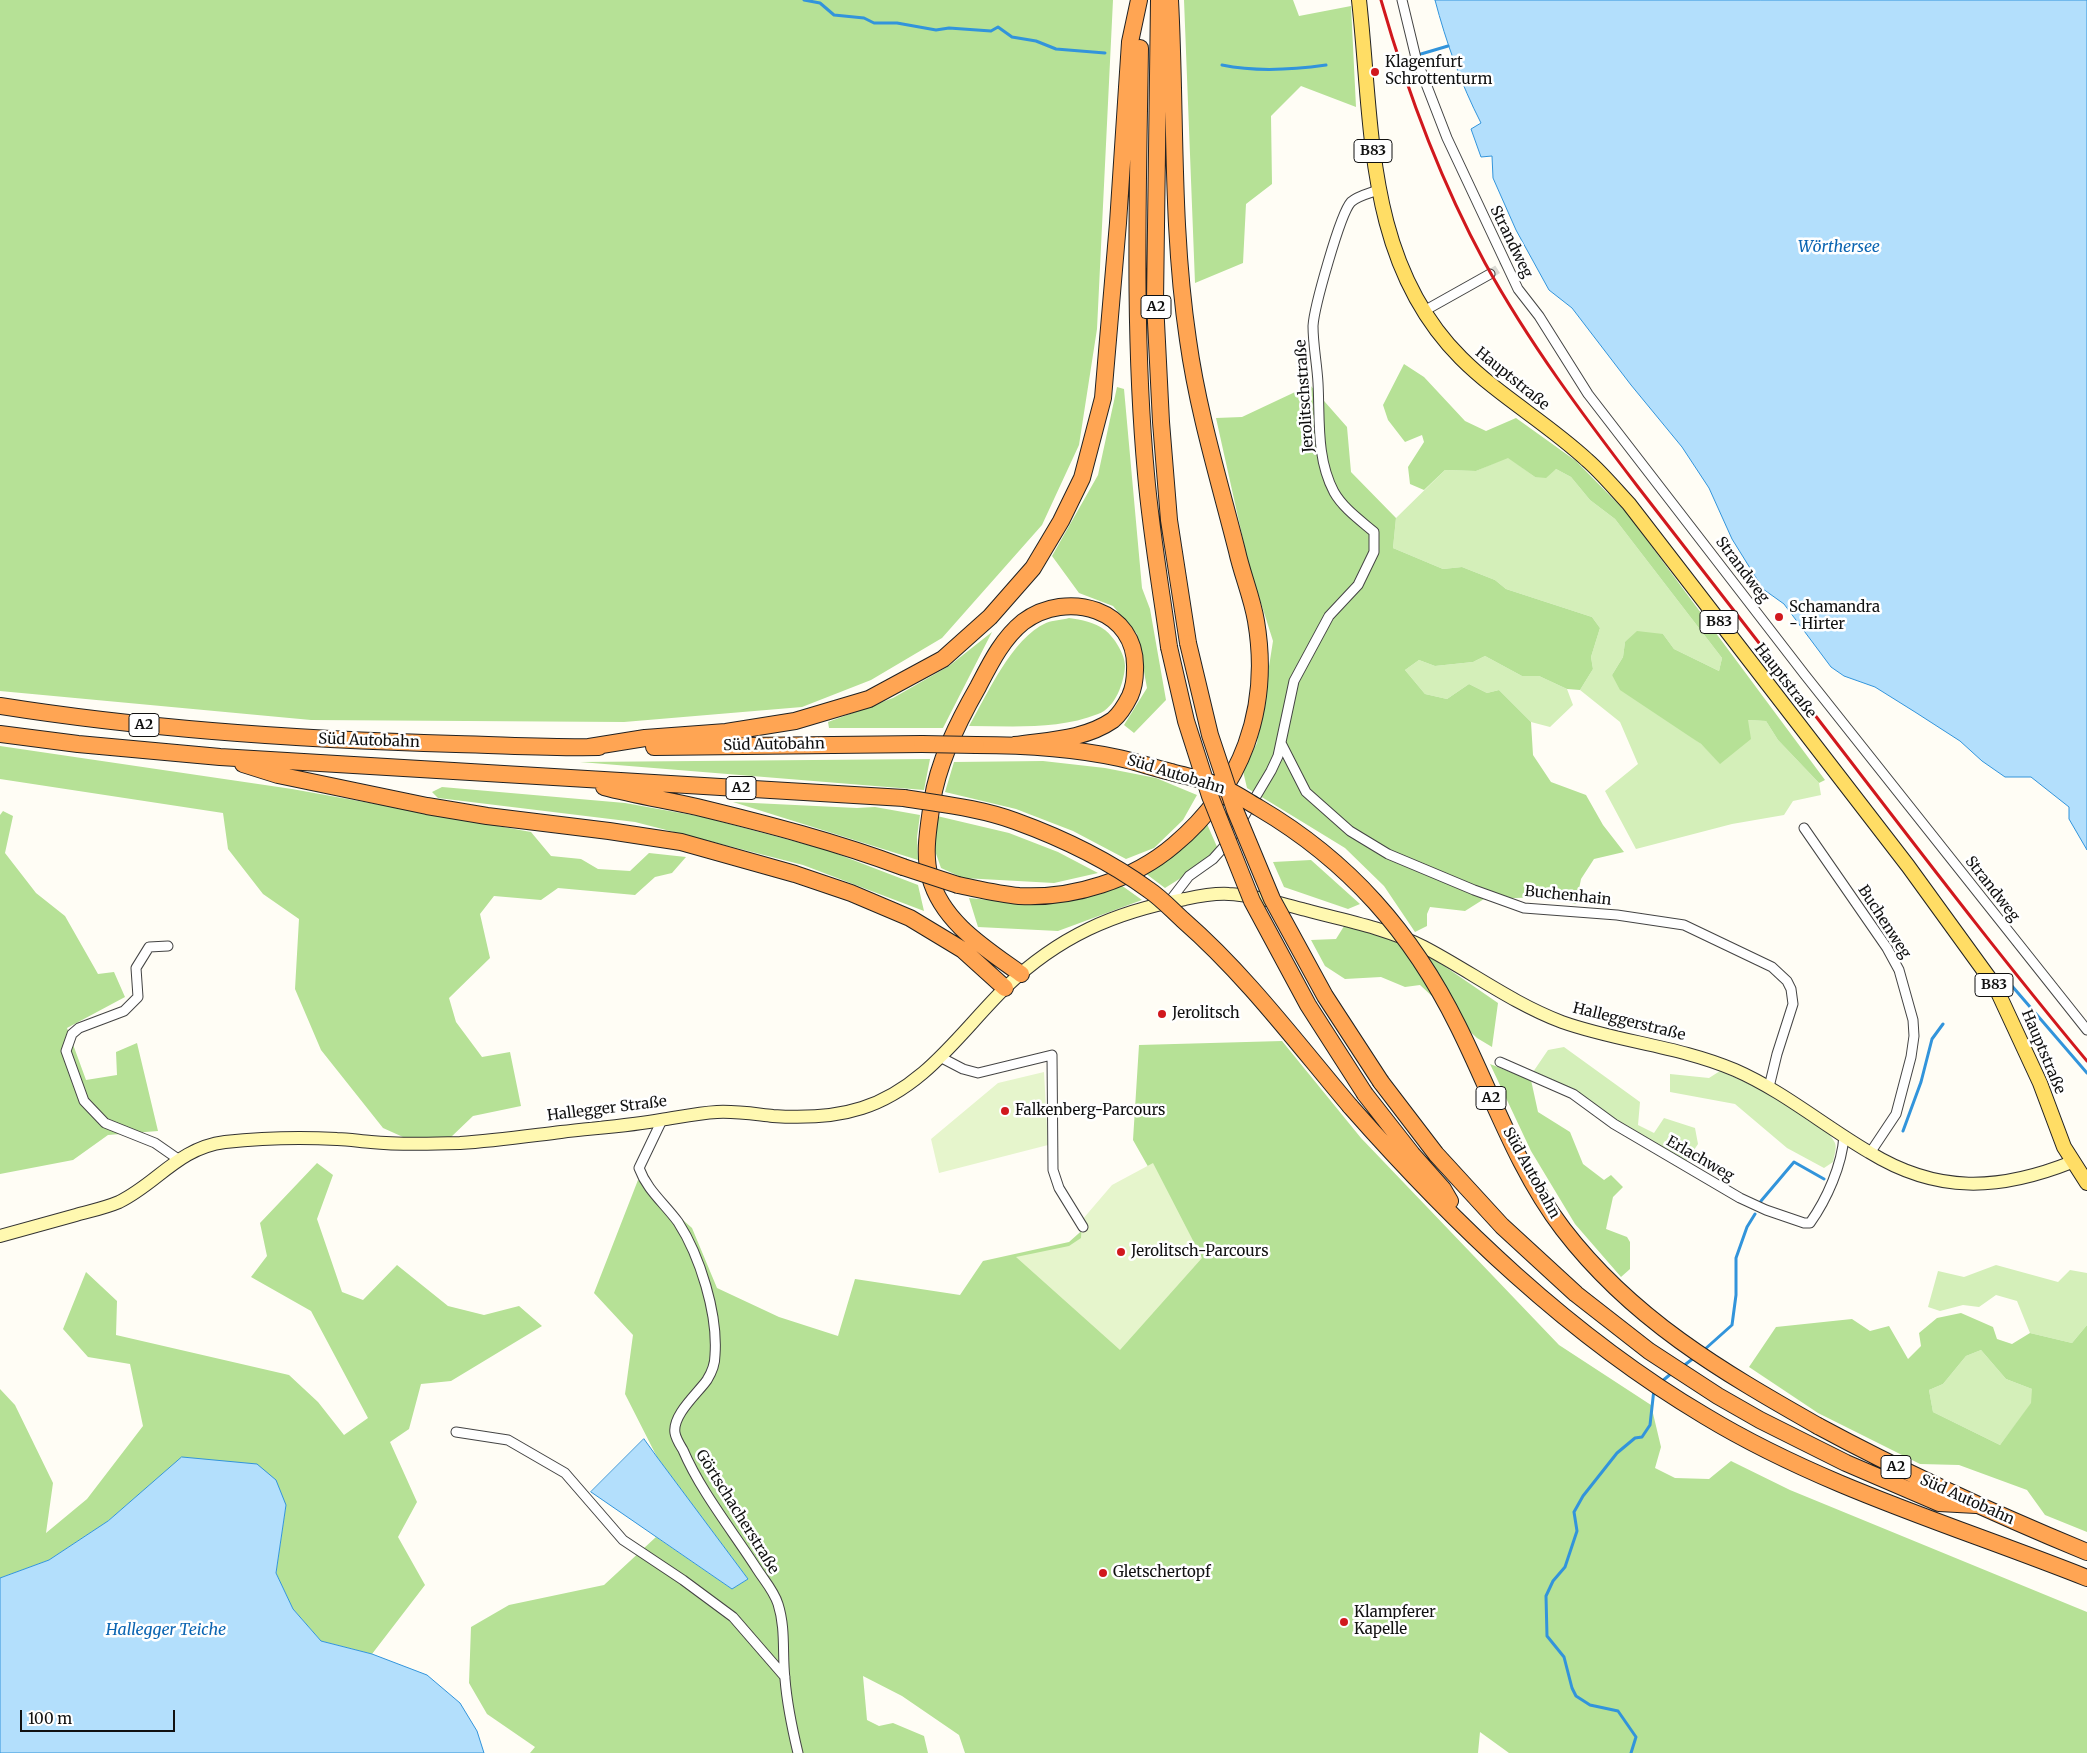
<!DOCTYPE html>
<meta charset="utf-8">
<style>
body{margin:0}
#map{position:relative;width:2087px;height:1753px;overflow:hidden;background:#fffdf5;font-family:Merriweather,serif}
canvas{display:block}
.scale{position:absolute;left:20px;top:1710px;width:155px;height:22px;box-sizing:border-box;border:2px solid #111;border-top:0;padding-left:6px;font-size:15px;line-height:18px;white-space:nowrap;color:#111;-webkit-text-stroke:4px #fff;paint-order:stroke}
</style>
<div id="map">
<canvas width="2087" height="1753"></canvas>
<div class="scale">100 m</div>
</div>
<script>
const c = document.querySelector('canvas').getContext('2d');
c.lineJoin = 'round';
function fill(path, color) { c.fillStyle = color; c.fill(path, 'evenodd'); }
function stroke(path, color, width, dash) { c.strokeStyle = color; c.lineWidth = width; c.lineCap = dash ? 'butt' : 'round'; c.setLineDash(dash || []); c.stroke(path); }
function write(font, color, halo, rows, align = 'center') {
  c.font = font + ' Merriweather,serif'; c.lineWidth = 5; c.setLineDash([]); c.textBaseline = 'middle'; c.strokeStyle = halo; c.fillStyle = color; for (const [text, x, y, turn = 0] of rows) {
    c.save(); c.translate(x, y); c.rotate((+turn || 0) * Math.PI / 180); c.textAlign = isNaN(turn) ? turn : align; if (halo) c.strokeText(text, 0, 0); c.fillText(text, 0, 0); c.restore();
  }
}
fill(new Path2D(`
 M1508 457 1535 477 1556 469 1571 477 1590 500 1615 519 1722 658 1719 671 1674 649 1663 634 1625 642 1623 657 1612 675 1701 744 1720 763 1748 720 1766 721 1778 740 1819 783 1821 795 1793 801 1784 815 1732 824 1636 849 1605 791 1638 764 1620 722 1580 690 1593 669 1591 657 1600 628 1592 617 1506 589 1495 580 1462 567 1443 569 1393 548 1396 518 1445 470 1476 471Z
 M1485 656 1522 676H1539L1567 689 1573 705 1550 727 1531 722 1499 690 1487 693 1469 684 1447 699 1425 694 1405 670 1419 660 1435 666 1473 662Z
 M1564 1047 1640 1102 1638 1125 1654 1133 1664 1118 1695 1128 1698 1144 1686 1162 1630 1131 1574 1089 1533 1072 1548 1050Z
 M1720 1071C1746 1082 1824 1117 1835 1143 1837 1148 1834 1156 1833 1162L1824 1168 1787 1148 1735 1104 1670 1092V1074L1709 1078Z
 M1996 1265 2058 1282 2070 1270 2087 1273V1325L2072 1343 2030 1333 2017 1301 1996 1295 1979 1307 1963 1305 1940 1311 1928 1307 1938 1271 1964 1277Z
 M1981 1350 2006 1379 2032 1389V1403L2000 1445 1933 1412 1929 1390 1943 1384 1966 1356Z`), '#d4efb9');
fill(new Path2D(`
 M0 0H1113L1097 329 1079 445 1042 525 942 638 871 680 802 707 624 722 311 720 0 691Z
 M1184 0H1293L1299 16 1351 6 1356 107 1301 86 1271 116 1272 184 1246 204 1243 263 1195 283Z
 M1404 364 1424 377 1465 421 1486 431 1516 418 1576 461 1626 512 1825 780 1819 783 1778 740 1766 721 1748 720 1751 739 1720 764 1701 744 1620 690 1612 675 1623 657 1625 642 1637 631 1663 634 1674 649 1719 671 1722 658 1615 519 1590 500 1571 477 1556 469 1546 478 1535 477 1508 458 1476 471 1445 470 1424 490 1410 484 1408 467 1424 442 1422 435 1405 442 1388 420 1383 405Z
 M1310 385 1347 427 1351 472 1396 518 1393 548 1443 569 1462 567 1495 580 1506 589 1592 617 1600 628 1591 657 1593 669 1580 690 1567 689 1539 676H1522L1485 656 1473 662 1435 666 1419 660 1405 670 1425 694 1447 699 1469 684 1487 693 1499 690 1531 722 1533 755 1551 782 1586 795 1603 825 1624 852 1594 859 1581 879 1576 904 1546 897 1484 899 1465 911 1430 907 1427 914V926L1415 932 1384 886 1345 848 1247 788 1243 771 1257 743 1273 641 1248 562 1216 418 1242 417Z
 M1117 387 1124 389 1142 588 1150 609 1166 700 1134 733 1124 725 1147 688 1137 634 1113 606 1079 593 1052 556 1098 475Z
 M1069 618C1082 620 1094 622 1105 630 1114 637 1125 654 1125 666 1124 683 1115 708 1098 714 1058 730 1012 726 969 726 987 695 1012 638 1046 623 1053 620 1062 620 1069 618Z
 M992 632 943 728H829L828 722 893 698 949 666Z
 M0 746 292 789 531 832 551 856 581 859 598 869 630 871 649 853 686 857 672 873 655 877 635 895 558 888 541 900 494 896 480 914 490 958 449 998 456 1022 482 1057 510 1052 521 1106 473 1116 450 1138 403 1137 383 1128 321 1050 295 989 299 919 263 894 228 849 223 813 0 779Z
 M930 759 924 790 580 762Z
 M1043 761 1105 768 1156 778 1197 795 1183 820 1154 848 1126 859 1073 831 1016 809 945 792 954 762Z
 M442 787 625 803 703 817 827 850 918 885 924 911 803 865 635 822 438 798 432 792Z
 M733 802 857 808 875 807 920 815 917 837 918 860Z
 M3 811 13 816 5 853 36 893 65 916 98 974 114 972 125 997 67 1028 86 1080 117 1075 116 1052 137 1043 158 1131 108 1135 73 1160 0 1174V815Z
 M937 816 1009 833 1058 852 1098 873 1054 883 963 878 941 868 933 845Z
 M1207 824 1218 849 1192 871 1165 888 1145 873Z
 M1311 860 1360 904 1348 909 1284 887 1273 862Z
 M1121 885 1142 900 1058 931 978 927 969 898 1039 905 1075 899Z
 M1346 923 1388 939 1434 959 1498 1003 1492 1047 1477 1038 1420 985 1405 987 1381 977 1345 979 1325 966 1311 940 1336 939Z
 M1282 1041 1361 1138 1559 1345 1651 1405 1661 1447 1655 1468 1675 1478 1709 1479 1731 1461 1790 1490 2087 1612V1753H1509L1480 1732 1478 1753H965L959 1735 902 1696 863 1676 867 1720 879 1726 893 1723 924 1736 928 1753H530L535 1747 487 1714 469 1683 471 1627 509 1605 604 1585 656 1537 732 1589 748 1579 657 1457 625 1394 633 1335 594 1293 638 1180 692 1228 717 1288 779 1317 838 1336 855 1279 960 1295 983 1261 1069 1242 1113 1203 1159 1186 1133 1140 1139 1045Z
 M1490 1064 1531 1080 1538 1112 1570 1132 1583 1164 1604 1180 1611 1175 1623 1187 1613 1197 1606 1229 1627 1237 1630 1242V1269L1621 1277 1575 1224 1531 1151Z
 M317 1163 333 1175 317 1219 342 1292 363 1300 397 1265 448 1306 484 1315 519 1306 542 1326 451 1381 421 1384 409 1429 390 1442 417 1502 398 1537 425 1585 372 1654 321 1641 293 1609 276 1573 286 1505 182 1457 108 1521 49 1560 0 1578V1389L15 1405 53 1483 46 1533 87 1499 143 1426 130 1364 88 1357 63 1329 86 1272 117 1301 116 1335 289 1375 318 1402 344 1435 368 1418 311 1311 251 1277 267 1256 260 1223Z
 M1961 1313 1993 1327 1997 1339 2012 1344 2030 1333 2072 1343 2087 1325V1532L2045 1515 2027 1490 1959 1465 1920 1464 1818 1413 1749 1367 1776 1327 1852 1319 1870 1331 1889 1326 1908 1359 1921 1346 1919 1333 1937 1318ZM1981 1350 2006 1379 2032 1389 2031 1403 2000 1445 1933 1412 1929 1390 1943 1384 1966 1356Z`), '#b6e196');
fill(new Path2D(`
 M1044 1072 1048 1145 939 1173 931 1139 998 1083Z
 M1153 1163 1202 1258 1120 1350 1016 1257 1069 1246 1081 1238 1082 1220 1112 1185Z`), '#e6f5cc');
const water = new Path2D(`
 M1435 0H2087V850L2069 819V807L2031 777H2005L1982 761 1960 741 1915 712 1875 687 1844 676 1831 667 1784 604 1763 589 1732 539 1709 488 1682 447 1631 385 1572 308 1549 290 1516 230 1493 178 1492 156 1481 157 1471 129 1481 123C1461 84 1446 42 1435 0Z
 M644 1439 657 1457 748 1579 732 1589 591 1492Z
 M182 1457 257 1464 276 1480 286 1505 276 1573 293 1609 321 1641 372 1654 427 1675 460 1703 477 1731 484 1753H0V1578L49 1560 108 1521Z`);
fill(water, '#b3dffc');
stroke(water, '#3294db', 1);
stroke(new Path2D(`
 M804 0 820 3 834 15 864 18 874 23H897L936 30 949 28 991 31 998 27 1012 37 1036 41 1056 49 1105 53
 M1421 54 1448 46
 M1222 65C1256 72 1291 70 1326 65
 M2012 986 2087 1073
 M1903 1131 1921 1082 1932 1039 1943 1024
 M1761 1201 1794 1162 1824 1179
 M1704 1350 1732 1325 1736 1295V1258L1747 1227 1755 1214
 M1682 1367 1695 1357
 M1660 1383 1673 1372
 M1631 1753 1636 1737 1618 1711 1590 1705 1576 1696 1572 1688 1564 1657 1547 1636 1546 1596 1553 1581 1565 1567 1577 1531 1574 1512 1583 1496 1617 1453 1635 1438 1642 1437 1650 1425 1654 1389`), '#3294db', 3);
stroke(new Path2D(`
 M1490 274 1506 264`), '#dbdad3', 9, [9, 4.5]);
const street = new Path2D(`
 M1402 0 1416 58 1447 138 1518 289 1539 316 1588 394 1805 675 2087 1030
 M1424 311 1490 274
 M1281 743 1306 792 1350 831 1388 854 1474 890 1524 908 1617 915 1684 925 1772 967 1787 981 1791 989 1793 1004 1777 1054 1769 1087
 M1804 828 1887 948 1899 970 1913 1020 1914 1036 1911 1057 1896 1114 1870 1153
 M1169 902 1189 876 1213 859 1230 840 1271 771 1278 756 1294 681 1329 616 1358 585 1374 552V532C1360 520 1343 508 1334 492 1316 458 1320 419 1318 383 1317 364 1313 345 1313 326 1314 308 1340 214 1351 202 1357 196 1370 193 1378 190
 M168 946 149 947 136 968 138 997 124 1011 79 1028 72 1034 66 1051 84 1101 105 1123 155 1143 178 1159
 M940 1057 963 1069 978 1073 1052 1055 1053 1170 1059 1188 1083 1227
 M1500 1062 1573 1094 1614 1124 1740 1198 1766 1210 1804 1223H1810C1827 1199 1842 1165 1844 1136
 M662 1120 639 1168C647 1190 664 1203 678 1222 700 1256 718 1314 715 1355 715 1364 712 1372 707 1380 698 1393 672 1415 675 1433 676 1439 680 1445 683 1450 701 1492 732 1530 757 1569 764 1580 774 1591 778 1604 786 1629 782 1654 785 1679 787 1704 792 1728 798 1753
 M456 1432 508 1440 565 1473 623 1540 683 1580 733 1617 785 1677`);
const secondary = new Path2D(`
 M0 1236C25 1229 51 1222 76 1215 90 1211 105 1208 119 1202 158 1183 178 1148 225 1142 262 1138 300 1137 337 1139 348 1139 359 1141 371 1142 400 1145 431 1144 460 1143 494 1141 528 1136 561 1132 594 1128 628 1126 661 1120 680 1117 698 1113 717 1112 736 1111 754 1114 773 1116 802 1118 834 1117 862 1108 925 1088 961 1031 1006 987 1058 937 1114 912 1185 899 1199 896 1214 893 1229 894 1255 895 1281 904 1306 910 1346 921 1386 928 1424 947 1470 971 1512 1003 1562 1022 1618 1042 1679 1046 1735 1070 1783 1091 1823 1125 1869 1152 1937 1194 1999 1191 2072 1162`);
const primary = new Path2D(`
 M1359 0C1373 125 1365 262 1461 358 1499 396 1547 423 1587 460 1602 473 1615 489 1629 504L1908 866 1995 986 2040 1083 2064 1147 2087 1183`);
const highway = new Path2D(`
 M1159 0 1155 302 1161 422 1169 520 1188 643
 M1140 48C1138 190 1133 333 1146 474 1151 532 1161 589 1169 647
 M0 706C151 730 303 740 456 744 503 745 551 748 599 747
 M0 734 78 744 220 757 904 798
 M976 745C1023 745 1073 748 1119 758 1137 762 1154 768 1171 772
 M1015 745C1048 740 1084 740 1113 720 1120 714 1126 704 1130 696 1134 687 1135 680 1135 670 1138 609 1067 589 1023 622 1002 639 990 664 978 687 958 722 938 762 932 802 929 826 923 853 930 877 942 922 985 948 1021 974
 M589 747 645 738 726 732 795 721 869 699 943 659 990 617 1033 568 1061 521 1082 478 1103 398 1118 223 1130 42 1139 0
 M654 747 922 744
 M243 764 278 775 427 806 487 816 609 831 681 842 795 874 851 893 910 918 963 950 1005 988
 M604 787C634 795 666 800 697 807 767 824 836 842 903 867
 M958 885C978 889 998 894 1019 896 1073 899 1133 880 1174 845 1242 788 1271 709 1256 621 1252 597 1242 574 1237 551 1219 480 1198 412 1188 340 1171 227 1176 113 1170 0
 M1381 1082 1436 1154 1502 1226 1576 1294 1649 1351 1718 1396 1760 1420 1846 1463 1939 1503 1976 1505
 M1365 1094 1412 1154 1443 1189 1450 1201
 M1350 1106C1453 1223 1570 1336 1705 1416 1824 1488 1959 1527 2087 1578
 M1818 1426C1905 1473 1995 1514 2087 1552`);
stroke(street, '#444', 11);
stroke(secondary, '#333', 14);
stroke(primary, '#222', 16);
stroke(highway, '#222', 18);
stroke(street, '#fff', 9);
stroke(secondary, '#fff8b0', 12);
stroke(primary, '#ffdd65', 14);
stroke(highway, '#ffa553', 16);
stroke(new Path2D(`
 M1381 0C1407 91 1440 180 1485 263 1529 343 1583 415 1638 487 1685 548 1733 609 1780 670 1882 801 1981 934 2087 1061`), '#d1181d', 3);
const highwayBridge = new Path2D(`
 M1188 643 1210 735 1235 810 1272 899 1325 996 1381 1082
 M1169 647 1186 721 1210 796 1252 901 1308 1005 1365 1094
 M922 744 976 745
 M1171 772C1188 777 1207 780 1222 787 1235 793 1247 801 1259 808 1349 861 1412 933 1458 1026 1492 1094 1517 1169 1563 1229 1632 1319 1721 1371 1818 1426
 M904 798C940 804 980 808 1015 821 1062 838 1108 860 1149 890 1161 898 1172 910 1183 920 1246 975 1296 1042 1350 1106
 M903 867 958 885`);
stroke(highwayBridge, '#222', 18, []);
stroke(highwayBridge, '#ffa553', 16);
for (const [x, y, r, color] of [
 [1375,72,5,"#d1181d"],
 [1779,617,5,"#d1181d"],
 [1162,1014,5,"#d1181d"],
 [1005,1111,5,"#d1181d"],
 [1121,1252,5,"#d1181d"],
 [1103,1573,5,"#d1181d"],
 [1344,1622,5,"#d1181d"]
]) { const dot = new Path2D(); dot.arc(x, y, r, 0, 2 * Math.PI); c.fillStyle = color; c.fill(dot); stroke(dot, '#fff', 2); }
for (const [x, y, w] of [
 [1373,151,38],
 [1156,307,30],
 [1719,622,38],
 [144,725,30],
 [741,788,30],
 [1994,985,38],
 [1491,1098,30],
 [1896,1467,30]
]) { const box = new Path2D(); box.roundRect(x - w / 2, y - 11.5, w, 23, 4); c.fillStyle = '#fff'; c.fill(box); stroke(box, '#111', 1); }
write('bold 14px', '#111', null, [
 ["B83",1373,151],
 ["A2",1156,307],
 ["B83",1719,622],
 ["A2",144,725],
 ["A2",741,788],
 ["B83",1994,985],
 ["A2",1491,1098],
 ["A2",1896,1467]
]);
write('15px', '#111', '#fff', [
 ["Klagenfurt",1385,63],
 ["Schrottenturm",1385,80],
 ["Schamandra",1789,608],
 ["- Hirter",1789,625],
 ["Jerolitsch",1172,1014],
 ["Falkenberg-Parcours",1015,1111],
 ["Jerolitsch-Parcours",1131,1252],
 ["Gletschertopf",1113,1573],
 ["Klampferer",1354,1613],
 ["Kapelle",1354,1630]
], 'left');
write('15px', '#111', '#fff', [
 ["Strandweg",1511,242,64],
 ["Hauptstraße",1512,379,39],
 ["Jerolitschstraße",1305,396,-94],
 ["Strandweg",1742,570,53],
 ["Hauptstraße",1785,681,52],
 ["Süd Autobahn",369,741,2],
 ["Süd Autobahn",774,745,-1],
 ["Süd Autobahn",1176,775,17],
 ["Strandweg",1992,889,52],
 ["Buchenhain",1568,896,6],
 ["Buchenweg",1884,922,57],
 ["Halleggerstraße",1629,1022,14],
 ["Hauptstraße",2043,1052,67],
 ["Hallegger Straße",607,1109,-7],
 ["Erlachweg",1700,1159,30],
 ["Süd Autobahn",1531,1173,61],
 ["Süd Autobahn",1967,1500,24],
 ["Görtschacherstraße",737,1512,58]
]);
write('italic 16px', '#0b65b2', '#fff', [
 ["Wörthersee",1839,247],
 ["Hallegger Teiche",166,1630]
]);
</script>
